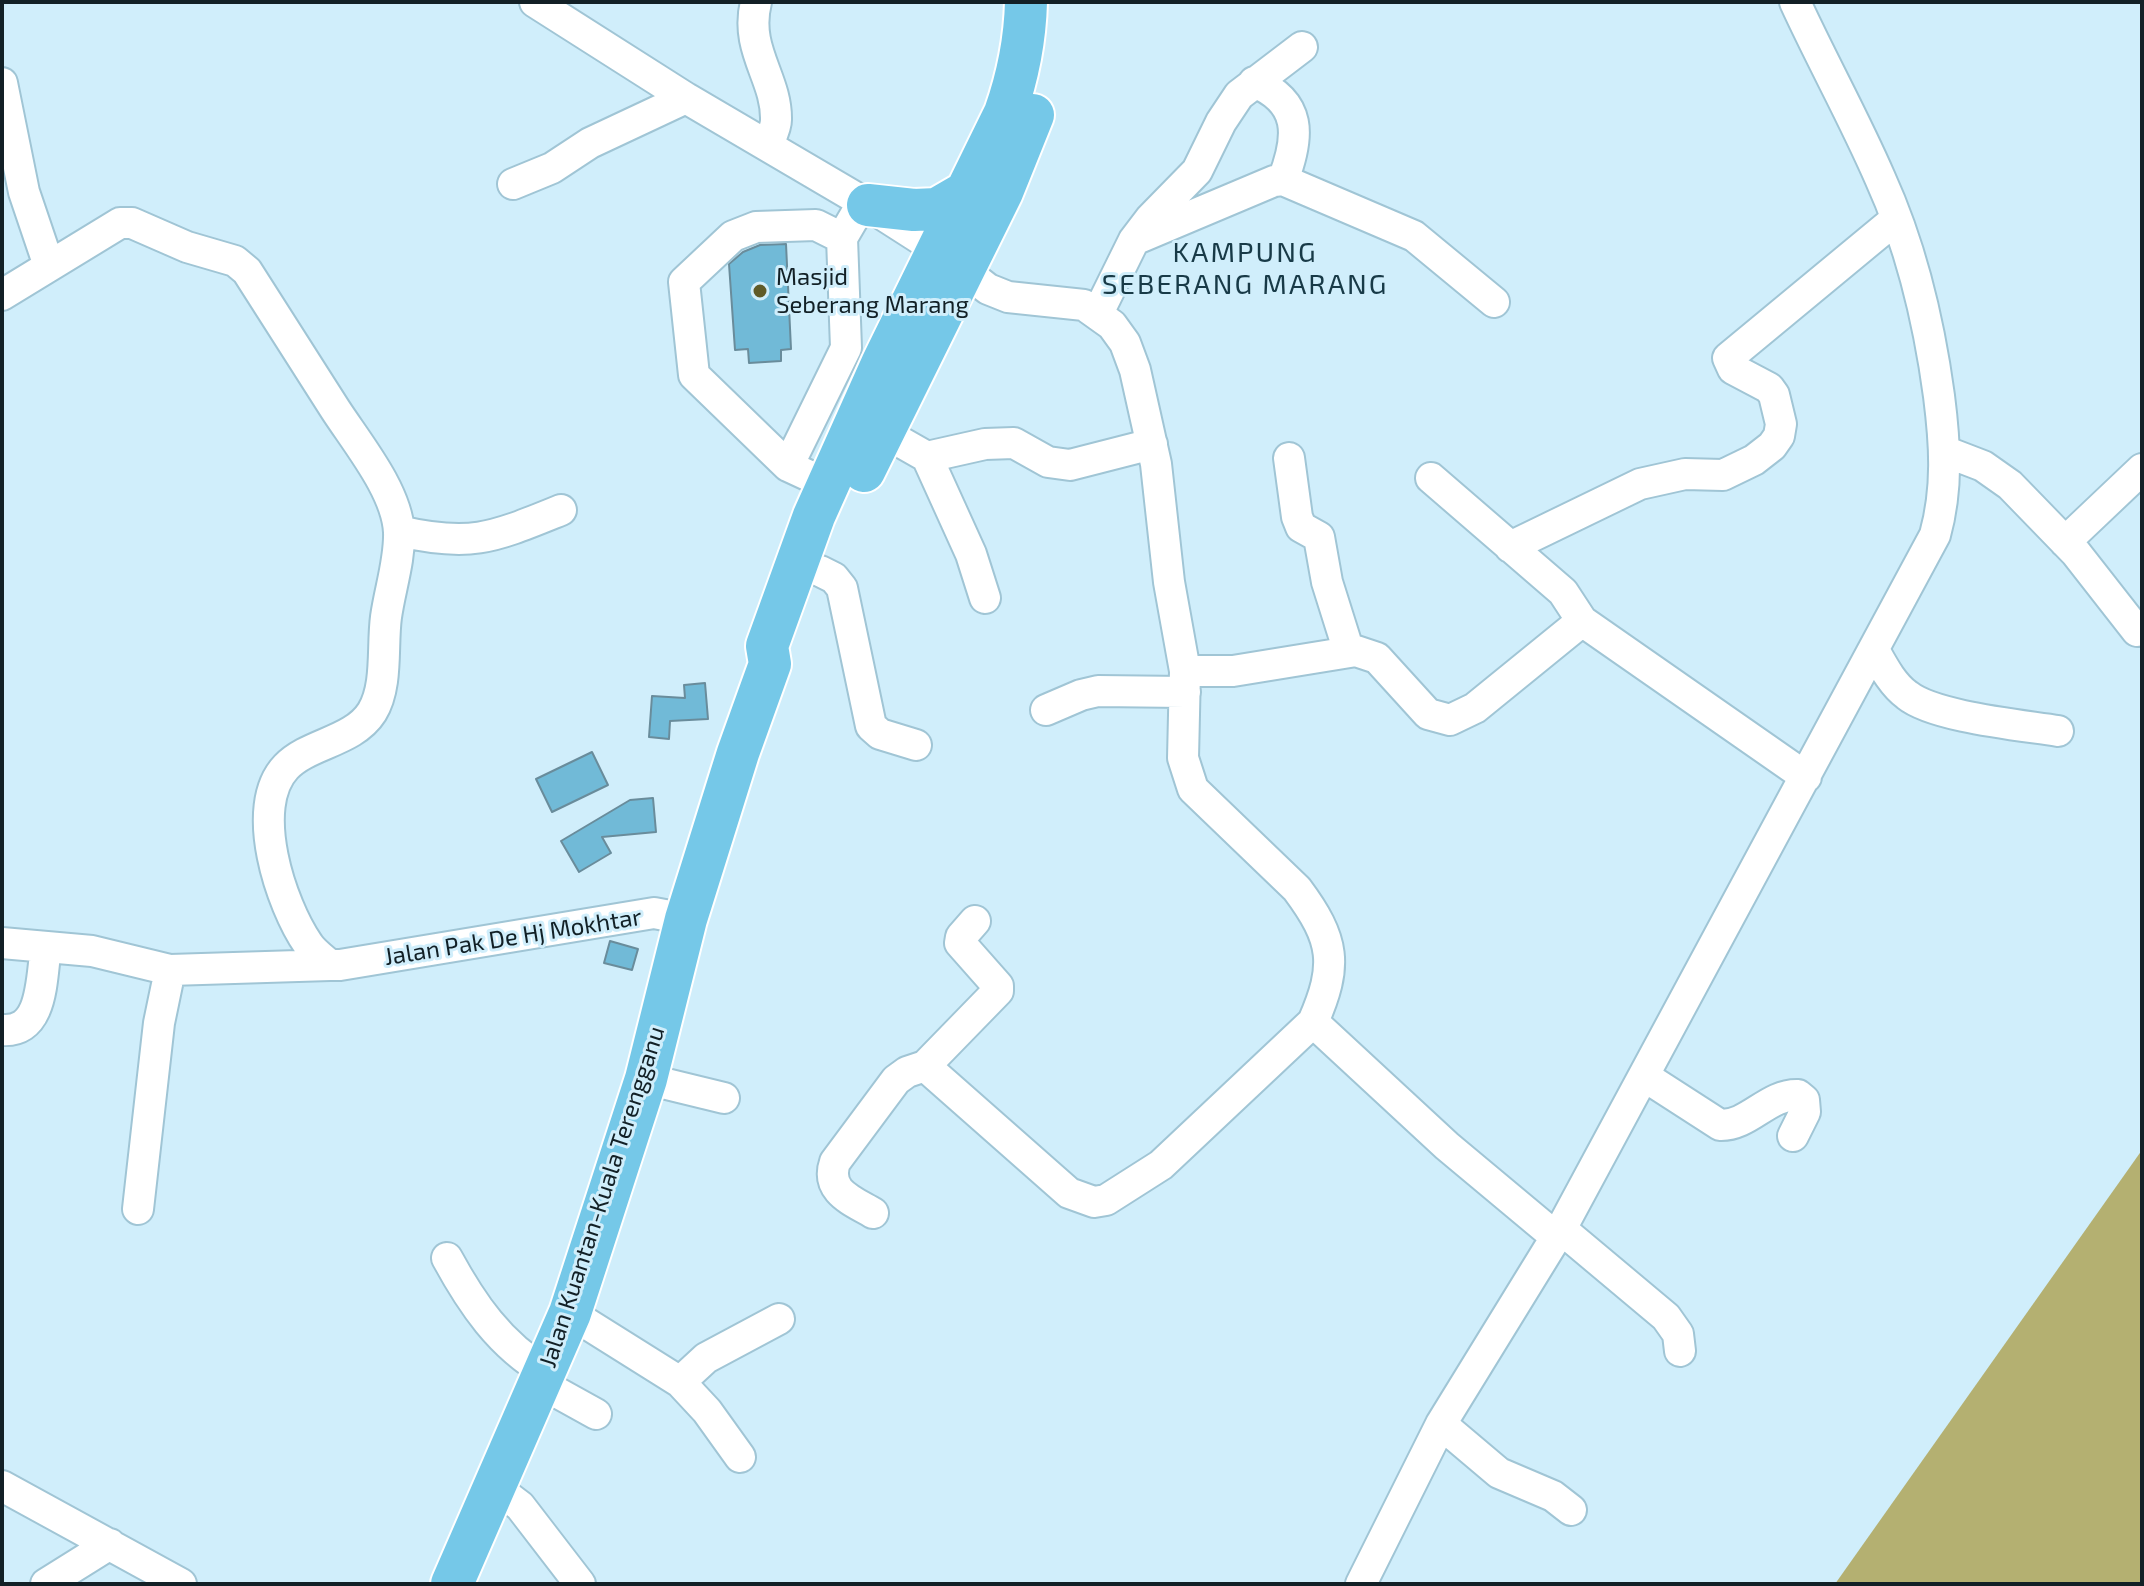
<!DOCTYPE html>
<style>
body{margin:0}
#map{position:relative;width:2144px;height:1586px;overflow:hidden;background:#d0eefb;font-family:"Exo 2",sans-serif}
canvas{display:block}
.frame{position:absolute;inset:0;border:4px solid #122026;pointer-events:none}
</style>
<div id="map">
<canvas width="2144" height="1586"></canvas>
<div class="frame"></div>
</div>
<script>
const c = document.querySelector('canvas').getContext('2d');
c.lineJoin = 'round';
function fill(path, color) { c.fillStyle = color; c.fill(path, 'evenodd'); }
function stroke(path, color, width, dash) { c.strokeStyle = color; c.lineWidth = width; c.lineCap = dash ? 'butt' : 'round'; c.setLineDash(dash || []); c.stroke(path); }
function write(font, color, halo, rows, align = 'center') {
  c.font = font + ' "Exo 2",sans-serif'; c.lineWidth = 6; c.setLineDash([]); c.textBaseline = 'middle'; c.strokeStyle = halo; c.fillStyle = color; for (const [text, x, y, turn = 0] of rows) {
    c.save(); c.translate(x, y); c.rotate((+turn || 0) * Math.PI / 180); c.textAlign = isNaN(turn) ? turn : align; if (halo) c.strokeText(text, 0, 0); c.fillText(text, 0, 0); c.restore();
  }
}
fill(new Path2D(`
 M2142 1150V1584H1835Z`), '#b4b071');
const building = new Path2D(`
 M786 244 791 349 781 350V361L749 363 748 349 735 350 729 264 743 252 760 245Z
 M705 683 708 719 670 721 669 739 649 737 652 696 685 698 684 685Z
 M592 752 608 785 552 812 536 779Z
 M653 798 656 832 602 837 611 853 579 872 561 841 630 800Z
 M610 941 638 949 632 970 604 963Z`);
fill(building, '#71bad7');
stroke(building, '#698c9b', 2);
const minor = new Path2D(`
 M535 2 686 98 863 202 938 250 988 289 1008 297 1084 305 1112 325 1125 343 1135 370 1156 464 1169 582 1185 671 1183 758 1193 789 1297 889C1335 940 1338 965 1313 1022L1161 1165 1106 1200 1094 1202 1069 1193 925 1066
 M756 2C744 50 777 78 776 120 776 128 771 137 768 144
 M1254 82C1302 102 1300 136 1283 180
 M2 83 24 192 49 266
 M513 184 552 168 590 143 686 98
 M1134 240 1274 181 1283 180 1414 236 1494 302
 M2 295 120 223H132L187 247 235 261 247 271C276 317 306 363 335 409 357 443 397 491 399 532 400 560 390 589 386 617 382 646 388 686 372 712 353 742 309 743 286 767 248 807 281 905 308 944 313 952 323 959 330 965H340L654 913 686 919
 M1098 313 1134 240 1150 219 1197 171 1221 122 1239 95 1302 47
 M883 432 927 457 985 444 1014 443 1048 462 1070 465 1152 444
 M1944 451 1983 466 2010 485 2076 553 2137 631
 M927 457 971 554 985 598
 M1289 458 1297 517 1301 527 1319 537 1327 582 1349 652
 M788 466 846 348 842 238
 M1431 478 1563 592 1582 621
 M829 485 788 466 694 375 684 282 733 236 756 227 816 225 842 238 863 202
 M399 531C472 548 494 537 561 510
 M2065 542 2142 469
 M1510 547 1640 484 1685 474 1723 475 1754 460 1772 446 1779 436 1781 424 1774 395 1769 388 1733 369 1728 358 1896 219
 M820 571 834 578 842 588 871 726 880 734 916 745
 M1874 650C1883 666 1892 684 1907 695 1934 717 2021 725 2058 731
 M1185 671H1233L1356 651 1377 658 1428 714 1450 720 1475 708 1582 621 1806 777
 M1046 710 1081 695 1098 691 1185 692
 M2 943 92 951 170 970
 M1313 1022 1447 1146 1556 1237
 M2 1030C44 1033 41 978 46 947
 M1644 1076 1720 1125C1749 1126 1768 1094 1798 1095L1804 1100 1805 1112 1793 1136
 M646 1079 724 1098
 M138 1209 159 1023 170 970 330 965
 M873 1213C851 1200 825 1191 835 1162L896 1080 907 1072 925 1066 998 991V986L960 943 961 937 975 921
 M1561 1229 1666 1317 1678 1334 1680 1351
 M447 1258C472 1304 500 1345 546 1372
 M570 1313 680 1382 707 1411 740 1457
 M680 1382 706 1358 779 1319
 M540 1383 596 1414
 M1441 1424 1499 1473 1553 1496 1571 1510
 M2 1486 181 1584
 M495 1487 520 1506 580 1584
 M46 1584 110 1544
 M1361 1584 1441 1424 1561 1229 1935 535C1948 488 1945 443 1939 396 1929 322 1911 246 1880 178 1854 118 1822 61 1795 2`);
const highway = new Path2D(`
 M868 205 914 210 937 209 968 191
 M864 471 1002 192 1033 115
 M452 1584 570 1313 646 1079 686 919 738 753 770 664 767 646 814 516 882 364 1005 113C1018 76 1025 42 1026 2`);
stroke(minor, '#a0c5d5', 34);
stroke(highway, '#fff', 46);
stroke(minor, '#fff', 30);
stroke(highway, '#75c8e8', 42);
for (const [x, y, r, color] of [
 [760,291,8,"#5f5b28"]
]) { const dot = new Path2D(); dot.arc(x, y, r, 0, 2 * Math.PI); c.fillStyle = color; c.fill(dot); stroke(dot, '#d0eefb', 3); }
write('24px', '#122026', '#d0eefb', [
 ["Masjid",776,277],
 ["Seberang Marang",776,305]
], 'left');
write('24px', '#122026', '#d0eefb', [
 ["Jalan Pak De Hj Mokhtar",513,937,-9],
 ["Jalan Kuantan-Kuala Terengganu",602,1197,-72]
]);
c.letterSpacing = '2px';
write('28px', '#183a47', '#d0eefb', [
 ["KAMPUNG",1245,253],
 ["SEBERANG MARANG",1245,285]
]);
c.letterSpacing = '0px';
</script>
